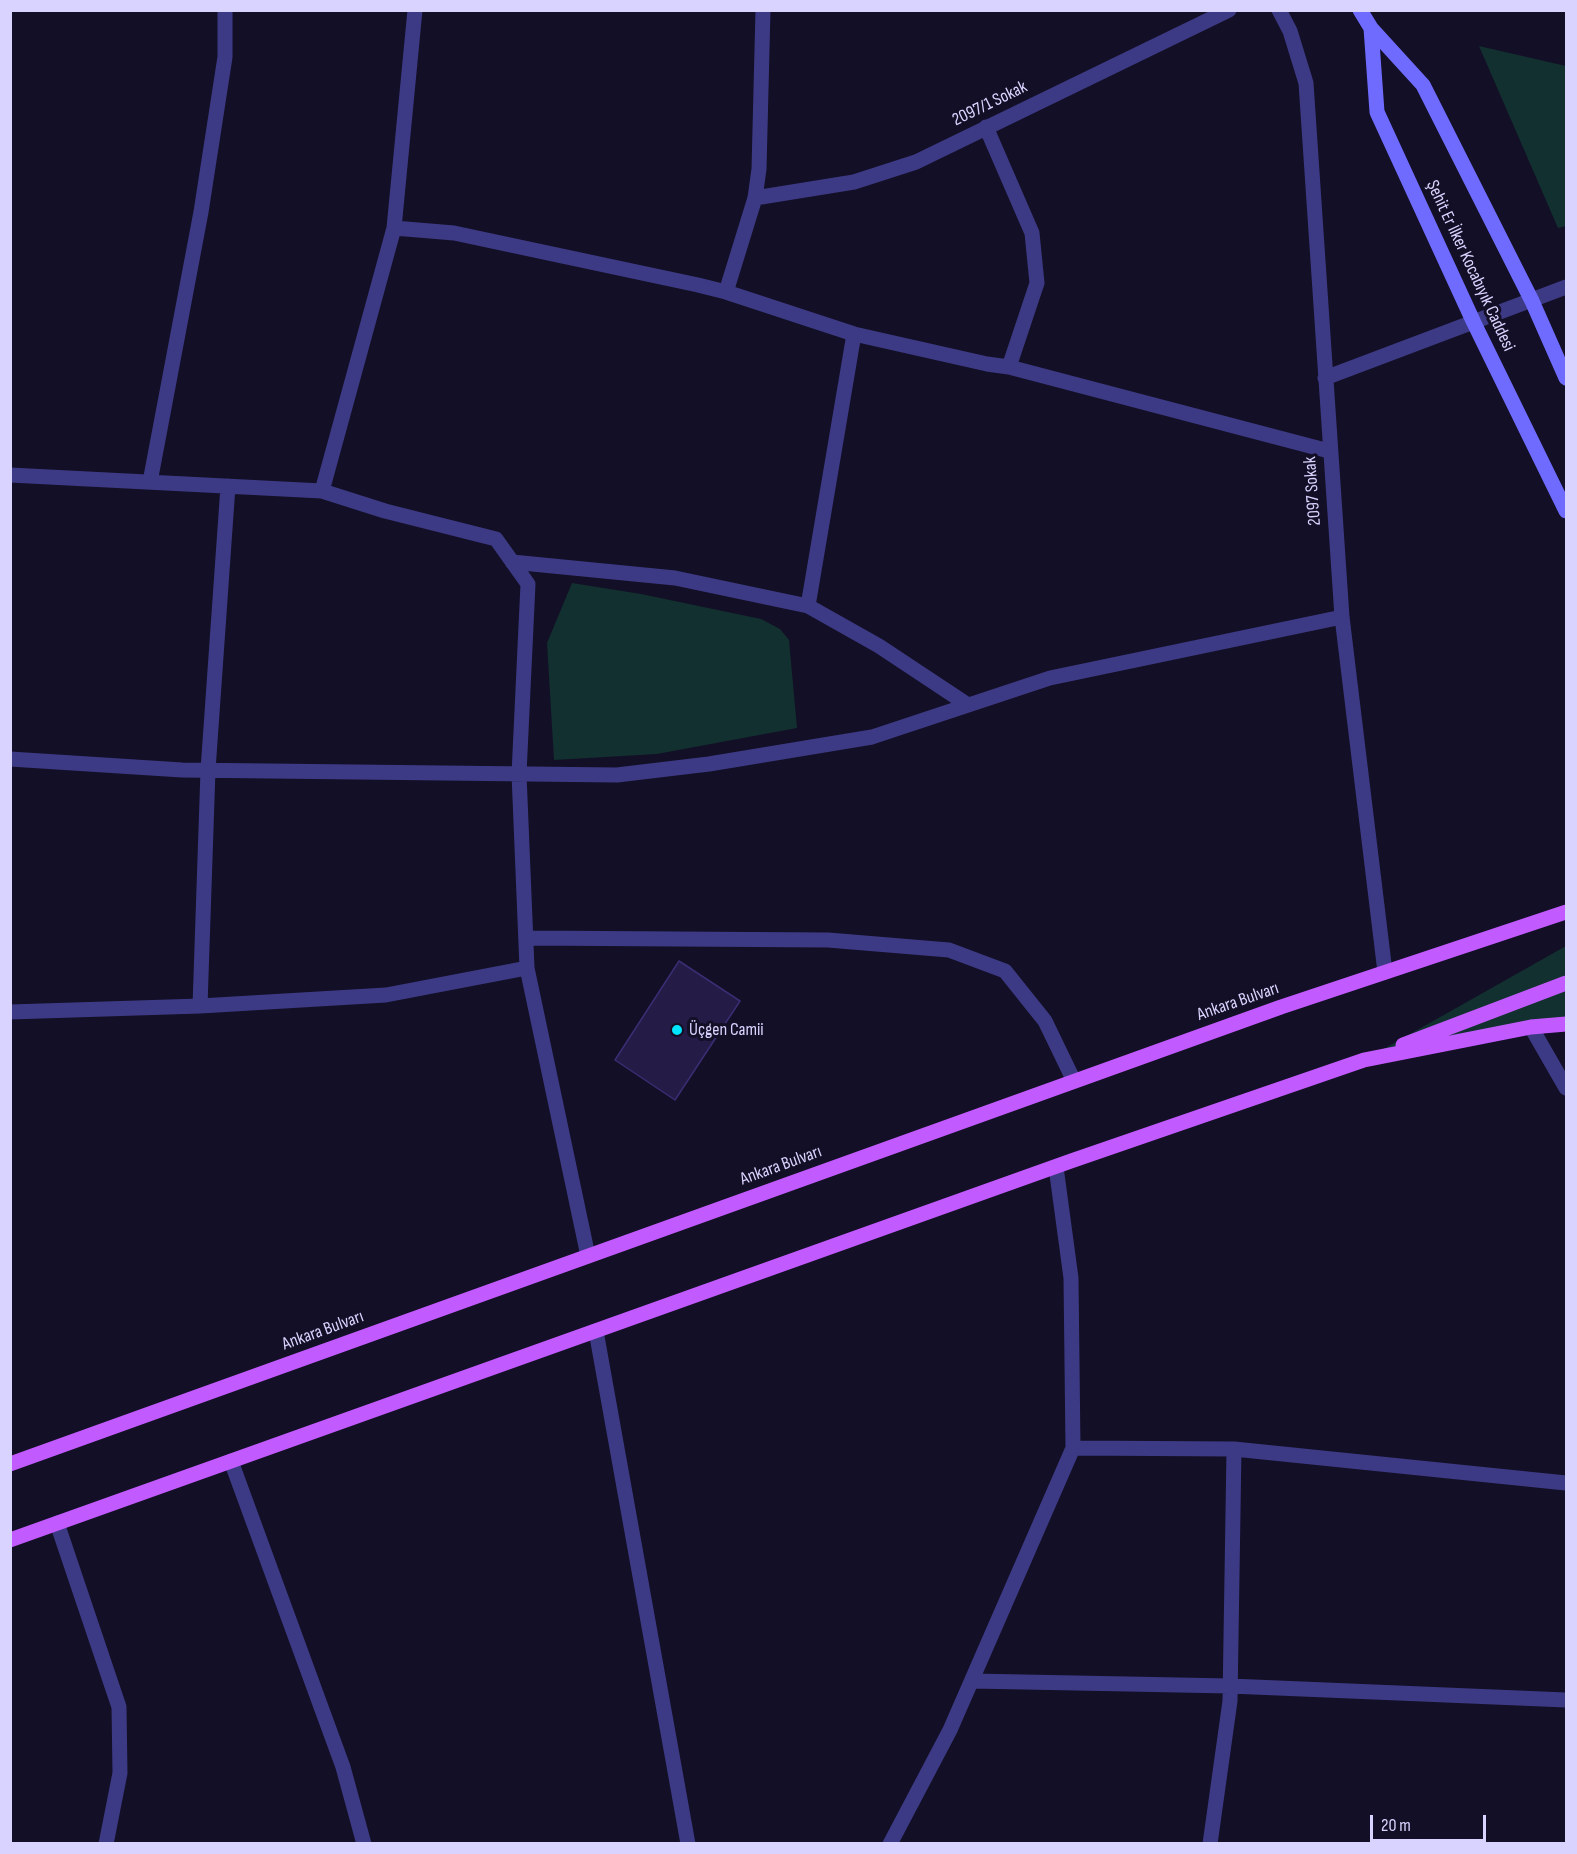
<!DOCTYPE html>
<meta charset="utf-8">
<style>
body{margin:0}
#map{position:relative;width:1577px;height:1854px;overflow:hidden;background:#130f26;font-family:"Sofia Sans Condensed",sans-serif}
canvas{display:block}
.frame{position:absolute;inset:0;border:12px solid #d9d4ff;pointer-events:none}
.scale{position:absolute;left:1370px;top:1815px;width:116px;height:27px;box-sizing:border-box;border:3px solid #d9d4ff;border-top:0;padding-left:8px;font-size:18px;line-height:21px;white-space:nowrap;color:#d9d4ff;-webkit-text-stroke:4px #130f26;paint-order:stroke}
</style>
<div id="map">
<canvas width="1577" height="1854"></canvas>
<div class="frame"></div>
<div class="scale">20 m</div>
</div>
<script>
const c = document.querySelector('canvas').getContext('2d');
c.lineJoin = 'round';
function fill(path, color) { c.fillStyle = color; c.fill(path, 'evenodd'); }
function stroke(path, color, width, dash) { c.strokeStyle = color; c.lineWidth = width; c.lineCap = dash ? 'butt' : 'round'; c.setLineDash(dash || []); c.stroke(path); }
function write(font, color, halo, rows, align = 'center') {
  c.font = font + ' "Sofia Sans Condensed",sans-serif'; c.lineWidth = 6; c.setLineDash([]); c.textBaseline = 'middle'; c.strokeStyle = halo; c.fillStyle = color; for (const [text, x, y, turn = 0] of rows) {
    c.save(); c.translate(x, y); c.rotate((+turn || 0) * Math.PI / 180); c.textAlign = isNaN(turn) ? turn : align; if (halo) c.strokeText(text, 0, 0); c.fillText(text, 0, 0); c.restore();
  }
}
fill(new Path2D(`
 M1479 46 1566 66V226L1558 228Z
 M572 583 641 594 761 619 780 629 789 640 797 728 657 754 554 760 547 643Z
 M1566 946V1024L1364 1060Z`), '#12302f');
const building = new Path2D(`
 M679 961 740 1001 675 1100 615 1060Z`);
fill(building, '#241b47');
stroke(building, '#3b2d73', 1.5);
stroke(new Path2D(`
 M1279 10 1290 31 1306 83 1342 617 1385 972
 M986 127 1032 233 1037 283 1009 367
 M755 198 854 182 916 162 1229 10
 M394 228 454 233 698 285 726 292 854 334 987 364 1009 367 1329 451
 M726 292 755 198 759 169 763 10
 M1325 378 1566 287
 M10 475 322 491 385 511 496 539 528 584 519 774 527 968 588 1256
 M150 482 201 212 225 57V10
 M322 491 394 228 415 10
 M512 562 675 578 808 606 854 334
 M808 606 879 646 968 705
 M10 759 182 770 617 775 709 764 872 737 1050 678 1342 617
 M527 938 828 940 949 950 1005 971 1045 1021 1074 1081
 M200 1006 208 770 228 486
 M10 1012 200 1006 386 995 527 968
 M1531 1027 1566 1088
 M596 1331 688 1844
 M1073 1448 1234 1449 1566 1483
 M231 1461 343 1767 364 1844
 M57 1523 119 1707 120 1773 106 1844
 M972 1681 1230 1686 1566 1700
 M890 1844 950 1730 1073 1448 1071 1278 1056 1167
 M1210 1844 1230 1701 1234 1449`), '#3d3a85', 15);
stroke(new Path2D(`
 M1360 10 1371 28 1423 85 1532 301 1566 378
 M1371 28 1377 112 1474 323 1566 511`), '#6f6bff', 15);
stroke(new Path2D(`
 M1403 1045 1566 983
 M10 1464 1281 1007 1566 912
 M10 1540 1071 1161 1364 1060 1531 1027 1566 1024`), '#c25bff', 15);
for (const [x, y, r, color] of [
 [677,1030,6,"#00e5ff"]
]) { const dot = new Path2D(); dot.arc(x, y, r, 0, 2 * Math.PI); c.fillStyle = color; c.fill(dot); stroke(dot, '#130f26', 2); }
write('18px', '#d9d4ff', '#130f26', [
 ["2097/1 Sokak",990,104,-26],
 ["Şehit Er İlker Kocabıyık Caddesi",1470,266,65],
 ["2097 Sokak",1313,491,-94],
 ["Ankara Bulvarı",1238,1002,-19],
 ["Ankara Bulvarı",781,1166,-20],
 ["Ankara Bulvarı",323,1331,-20]
]);
write('18px', '#d9d4ff', '#130f26', [
 ["Üçgen Camii",689,1030]
], 'left');
</script>
